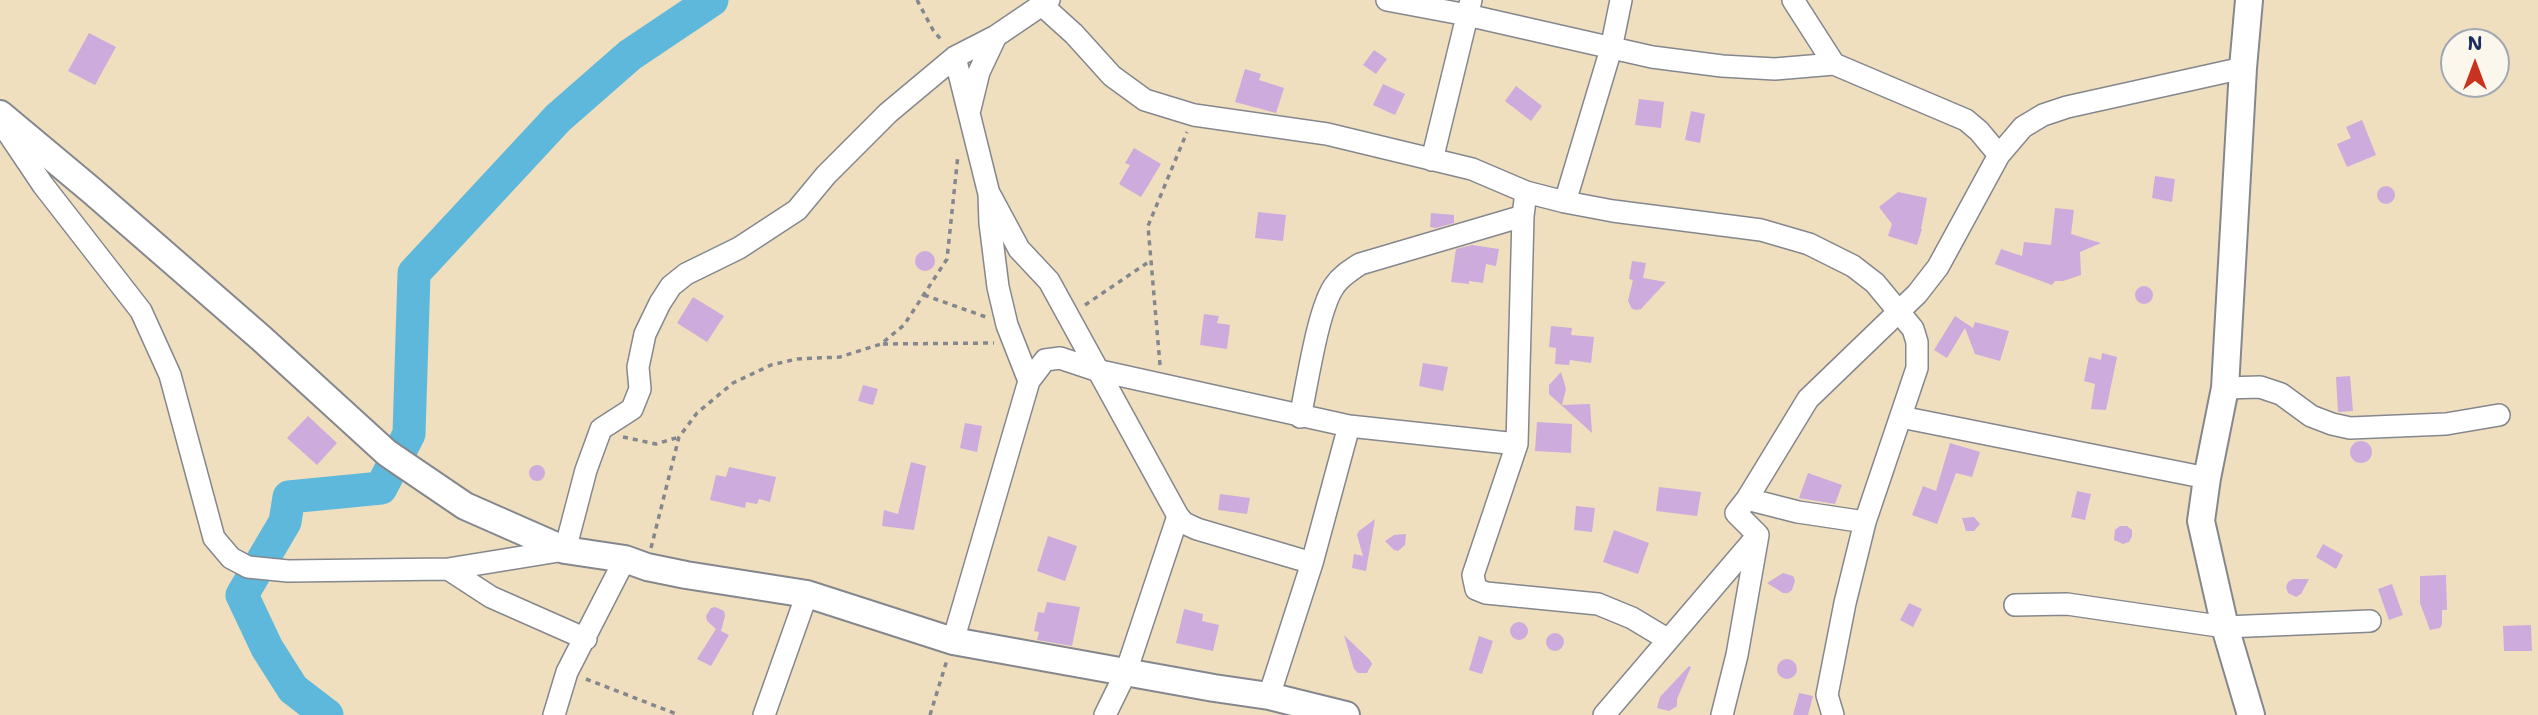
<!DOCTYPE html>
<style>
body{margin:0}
#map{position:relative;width:2538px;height:715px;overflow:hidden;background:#efdfbe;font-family:"Shantell Sans",sans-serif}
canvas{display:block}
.north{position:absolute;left:2440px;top:28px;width:70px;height:70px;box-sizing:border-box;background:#fbf7ec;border:2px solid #a1a7b3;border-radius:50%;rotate:0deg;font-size:19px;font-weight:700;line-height:28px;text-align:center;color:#1b2f5e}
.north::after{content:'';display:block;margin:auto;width:24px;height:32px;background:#c8321e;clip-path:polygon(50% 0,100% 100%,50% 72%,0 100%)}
</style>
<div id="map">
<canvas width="2538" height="715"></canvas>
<div class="north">N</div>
</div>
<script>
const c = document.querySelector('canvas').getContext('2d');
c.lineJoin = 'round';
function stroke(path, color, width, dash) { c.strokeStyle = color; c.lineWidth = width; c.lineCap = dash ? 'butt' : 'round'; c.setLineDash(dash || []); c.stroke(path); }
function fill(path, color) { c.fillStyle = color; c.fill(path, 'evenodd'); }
stroke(new Path2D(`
 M327 715 293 689 267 648 242 595 285 522 289 497 381 488 409 434 414 273 558 118 630 55 712 0`), '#5db8db', 33);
fill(new Path2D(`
 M89 33 116 47 95 85 68 71Z
 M1374 50 1387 59 1376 74 1363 65Z
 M1245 69 1261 74 1259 80 1284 88 1276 113 1235 102Z
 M1383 84 1405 94 1395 115 1373 105Z
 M1516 86 1542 106 1531 121 1505 101Z
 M1639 99 1664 102 1661 128 1635 125Z
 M1691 111 1705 114 1700 143 1685 140Z
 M2362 120 2376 155 2347 167 2337 144 2351 138 2346 127Z
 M1134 148 1161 164 1141 197 1119 184 1130 165 1125 163Z
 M2155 176 2175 179 2172 202 2152 198Z
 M2377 195a9 9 0 1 1 18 0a9 9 0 1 1-18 0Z
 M1898 192 1927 198 1921 229H1922L1917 245 1888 236 1892 224 1879 207Z
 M2055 208 2074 210 2071 234 2101 243 2080 252 2081 275 2063 281H2055L2052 285 1995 264 2001 249 2022 256 2024 242 2051 245Z
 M1258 212 1286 215 1283 241 1255 238Z
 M1431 213 1454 215V223L1436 228 1430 227Z
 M1472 245 1499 249 1496 266 1486 264 1483 283 1469 281V284L1451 282 1456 249Z
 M915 261a10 10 0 1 1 20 0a10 10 0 1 1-20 0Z
 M1632 261 1646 263 1643 278 1666 282 1641 309 1637 310 1632 309 1628 301 1633 280 1629 279Z
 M2135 295a9 9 0 1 1 18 0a9 9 0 1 1-18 0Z
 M693 297 724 316 707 342 677 323Z
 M1204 314 1219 316 1217 323 1230 325 1227 349 1200 345Z
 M1955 316 1973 328 1975 322 2009 331 2000 361 1975 354 1965 328 1947 358 1934 350Z
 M1551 326 1572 328 1571 335 1594 337 1591 363 1570 360 1569 365 1555 364 1556 348 1549 347Z
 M2102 353 2117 357 2106 410 2091 409 2095 384 2084 381 2089 357 2101 360Z
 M1423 363 1448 367 1443 391 1419 386Z
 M1561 372 1566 389 1562 405 1590 404 1592 433 1549 394V385Z
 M2350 376 2353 411 2338 412 2336 377Z
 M863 385 878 389 873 405 858 401Z
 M308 416 337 443 317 465 287 438Z
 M1537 422 1572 424 1571 453 1535 451Z
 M965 423 982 426 977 452 960 448Z
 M2350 452a11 11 0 1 1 22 0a11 11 0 1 1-22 0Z
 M1950 443 1980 452 1972 477 1956 473 1937 524 1912 515 1923 486 1936 491Z
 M911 462 926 466 914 530 882 526 884 510 898 514Z
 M529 473a8 8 0 1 1 16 0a8 8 0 1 1-16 0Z
 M729 467 776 477 770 502 759 499 757 504 746 502 745 508 710 500 716 475 726 477Z
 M1808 473 1842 485 1835 504 1799 498Z
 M1659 487 1701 492 1697 516 1656 511Z
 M2077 491 2091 494 2085 520 2071 517Z
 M1220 494 1250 498 1247 514 1218 510Z
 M1576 506 1595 508 1592 532 1574 530Z
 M1974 517 1980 524 1974 531H1966L1962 518Z
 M1375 519 1366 571 1352 568 1354 554 1363 556 1357 535 1359 531Z
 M2120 526H2127L2132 530V536L2129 542 2123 544 2114 540 2115 530Z
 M1614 530 1649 543 1638 574 1603 562Z
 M1406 534 1405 545 1398 551 1394 550 1385 541 1394 535Z
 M1048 536 1077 546 1065 581 1037 571Z
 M2323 544 2343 555 2336 569 2316 557Z
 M1783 573 1793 576 1795 581 1792 590 1788 593H1783L1767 583Z
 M2446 575 2447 610H2442V624L2440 628 2430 630 2420 603V576Z
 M2293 579H2309L2301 594 2296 597 2288 593 2286 587 2288 582Z
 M2392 584 2403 615 2389 620 2378 589Z
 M1047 602 1080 607 1072 646 1037 640 1039 632 1034 631 1038 612 1044 613Z
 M1909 603 1922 609 1913 627 1900 620Z
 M715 607 724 611 725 616 721 631 729 635 711 666 697 659 716 629 707 621 706 616 711 608Z
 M1184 609 1203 614 1202 621 1219 625 1213 651 1176 643Z
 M1510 631a9 9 0 1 1 18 0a9 9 0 1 1-18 0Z
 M2531 625 2532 651H2504L2503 626Z
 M1546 642a9 9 0 1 1 18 0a9 9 0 1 1-18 0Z
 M1344 635 1370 660 1372 664 1367 673H1358L1354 669Z
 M1479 636 1493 641 1482 674 1469 670Z
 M1777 669a10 10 0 1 1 20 0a10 10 0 1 1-20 0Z
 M1689 666 1691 667 1677 699V706L1669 711 1657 708 1660 697Z
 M1799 693 1813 696 1808 715H1793Z`), '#cdabdd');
const minor = new Path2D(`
 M1387 0 1467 15 1652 57 1722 66 1775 69 1834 64
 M1793 0 1834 64 1966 120 1979 131 1999 155
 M1043 6 1074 34 1112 76 1145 100 1194 115 1327 134 1472 169 1526 192 1565 202 1613 211 1761 230 1809 244 1853 266 1875 283 1913 329 1917 342V368L1865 522 1845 603 1827 695 1833 715
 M970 109 979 72 996 36
 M0 121 43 185 141 311 170 375 214 538 231 558 248 567 288 571 448 569 565 550 586 470 601 429 632 409 640 389 638 367 645 334 660 303 671 286 686 274 739 248 797 210 826 175 888 113 955 57 996 36 1049 0
 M1432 160 1471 0
 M1526 192 1523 216 1517 444 1473 575 1476 589 1486 593 1598 604 1632 618 1667 639
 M990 195 1019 249 1049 281 1178 516 1126 672 1105 715
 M1565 202 1611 49 1621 0
 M1029 381 1045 360 1060 358 1096 370 1349 426 1517 444
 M2225 388 2260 387 2281 394 2311 416 2332 424 2350 428 2446 424 2499 415
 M1300 417C1307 386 1318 307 1335 285 1341 276 1351 270 1360 264L1523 216
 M1901 417 2207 478
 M1747 499 1798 512 1865 522
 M1178 516 1184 523 1197 529 1312 563
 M448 569 491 597 586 639
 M2015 605 2067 604 2225 627 2370 621
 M953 641 1029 381 1007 325 998 287 990 223 989 194 955 57
 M1269 696 1312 563 1349 426
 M554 715 567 672 625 559
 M764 715 807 594
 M1604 715 1758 535 1736 513 1747 499 1808 399 1917 294 1938 267 1999 155 2023 127 2043 115 2067 107 2243 68
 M1722 715 1737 655 1758 535`);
const tertiary = new Path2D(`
 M2249 0 2243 68 2225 388 2207 478 2201 521 2225 627 2251 715
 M0 114 91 190 261 338 387 453 465 506 565 550 625 559 647 567 686 575 807 594 953 641 1214 688 1269 696 1346 715`);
stroke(minor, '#85878e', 24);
stroke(tertiary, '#85878e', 30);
stroke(new Path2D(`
 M917 0 933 30 943 42
 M924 295 986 317
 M1085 305 1150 261
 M883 344 994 343
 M1160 365 1148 226 1187 132
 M623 437 656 444 679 437
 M651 548 679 437 697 413 733 383 771 365 797 359 840 357 881 344 904 325 947 259 958 155
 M586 679 679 715
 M930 715 947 660`), '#85878e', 3.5, [5, 5]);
stroke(minor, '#fff', 21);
stroke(tertiary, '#fff', 26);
</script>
